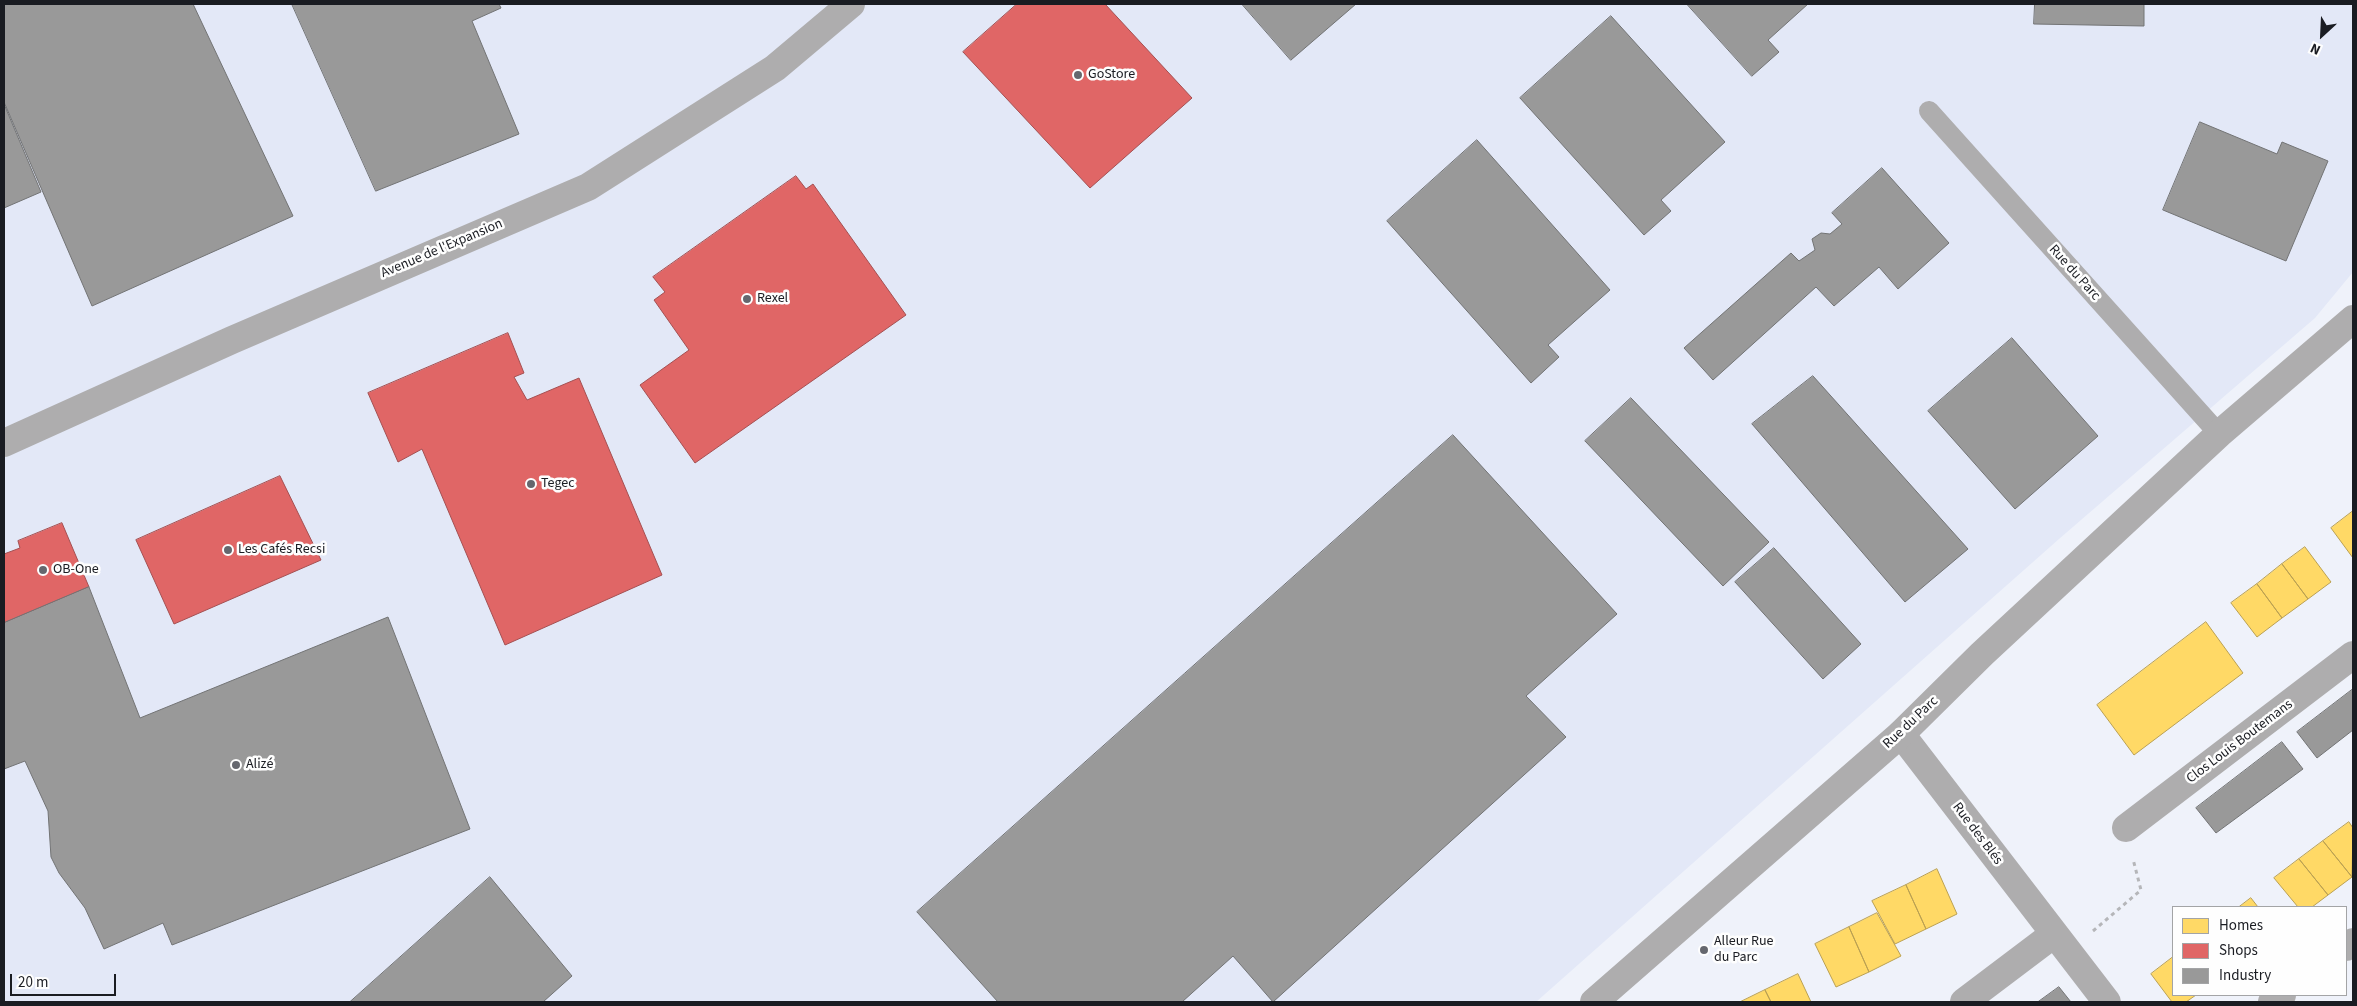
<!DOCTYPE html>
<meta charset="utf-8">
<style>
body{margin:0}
#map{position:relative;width:2357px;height:1006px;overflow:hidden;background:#eff2fa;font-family:"Source Sans 3",sans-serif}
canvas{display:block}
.frame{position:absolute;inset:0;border:5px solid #1a1c22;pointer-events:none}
.legend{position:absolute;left:2172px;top:906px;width:175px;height:90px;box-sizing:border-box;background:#fefefe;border:1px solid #a3a4a6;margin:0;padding:6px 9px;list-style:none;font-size:15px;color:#1a1c22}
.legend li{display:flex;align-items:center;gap:10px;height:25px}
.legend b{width:25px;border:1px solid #a3a4a6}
.north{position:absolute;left:2297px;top:10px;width:50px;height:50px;-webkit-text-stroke:4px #fefefe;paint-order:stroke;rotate:205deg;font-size:14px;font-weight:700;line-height:20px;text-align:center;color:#1a1c22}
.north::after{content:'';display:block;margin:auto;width:18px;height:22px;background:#1a1c22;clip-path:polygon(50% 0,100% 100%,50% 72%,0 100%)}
.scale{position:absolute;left:10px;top:974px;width:106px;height:22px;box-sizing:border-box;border:2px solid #1a1c22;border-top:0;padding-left:6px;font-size:15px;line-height:18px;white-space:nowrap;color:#1a1c22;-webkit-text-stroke:4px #fefefe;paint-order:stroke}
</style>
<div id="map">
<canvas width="2357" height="1006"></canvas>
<div class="frame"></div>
<ul class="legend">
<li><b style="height:14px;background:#ffd966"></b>Homes</li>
<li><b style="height:14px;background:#e06666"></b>Shops</li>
<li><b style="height:14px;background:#999"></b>Industry</li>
</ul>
<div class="north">N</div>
<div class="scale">20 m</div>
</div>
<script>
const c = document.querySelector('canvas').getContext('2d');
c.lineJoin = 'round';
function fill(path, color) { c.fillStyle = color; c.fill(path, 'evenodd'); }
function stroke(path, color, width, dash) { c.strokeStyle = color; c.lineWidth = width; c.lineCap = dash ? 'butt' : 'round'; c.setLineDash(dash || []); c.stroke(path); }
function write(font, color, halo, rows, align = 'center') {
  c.font = font + ' "Source Sans 3",sans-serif'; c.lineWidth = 5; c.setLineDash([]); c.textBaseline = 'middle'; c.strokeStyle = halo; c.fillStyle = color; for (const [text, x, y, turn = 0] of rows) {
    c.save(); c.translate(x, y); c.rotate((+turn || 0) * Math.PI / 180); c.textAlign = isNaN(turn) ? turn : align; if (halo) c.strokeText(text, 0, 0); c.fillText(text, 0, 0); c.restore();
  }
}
fill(new Path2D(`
 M4 4H2353V272L2315 318 2059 539 1536 1002H4Z`), '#e3e8f7');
const homes = new Path2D(`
 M2353 511V558L2331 528Z
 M2305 547 2331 582 2308 599 2282 564Z
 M2282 564 2308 599 2282 618 2257 584Z
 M2257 584 2282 618 2257 637 2231 603Z
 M2206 622 2243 673 2134 755 2097 705Z
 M2349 822 2353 828 2352 877 2323 841Z
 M2323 841 2352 877 2328 895 2299 859Z
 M2299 859 2328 895 2312 907H2298L2274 878Z
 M1937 869 1957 914 1926 929 1906 885Z
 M1906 885 1926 929 1895 944 1872 901Z
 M2251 898 2258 907H2239Z
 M1877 913 1901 956 1869 972 1849 927Z
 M1849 927 1869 972 1836 987 1815 944Z
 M2173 957V995H2196L2186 1002H2172L2151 974Z
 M1798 974 1811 1002H1771L1765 990Z
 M1765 990 1771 1002H1740Z`);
fill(homes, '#ffd966');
stroke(homes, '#baa052', 1);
const shops = new Path2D(`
 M1017 4H1105L1192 98 1090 188 963 52Z
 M796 176 806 189 813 184 906 315 695 463 640 385 689 350 654 300 665 292 653 277Z
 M508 333 524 373 514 377 527 400 579 378 662 575 505 645 422 449 398 462 368 393Z
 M280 476 321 560 174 624 136 540Z
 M62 523 89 587 4 623V554L20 548 18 541Z`);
fill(shops, '#e06666');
stroke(shops, '#a55052', 1);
const industry = new Path2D(`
 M4 4H193L293 216 92 306 4 102Z
 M292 4H499L501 8 472 21 519 134 376 191Z
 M1242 4H1356L1291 60Z
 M1687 4H1808L1768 40 1779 52 1752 76Z
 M2035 4H2144V26L2034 24Z
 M1611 16 1725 142 1661 200 1671 211 1644 235 1520 98Z
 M4 104 41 192 4 208Z
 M2200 122 2277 154 2282 142 2328 161 2286 261 2163 210Z
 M1477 140 1610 290 1548 345 1559 357 1531 383 1387 221Z
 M1882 168 1949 243 1898 289 1879 267 1834 306 1816 287 1713 380 1684 348 1791 253 1799 261 1815 250 1812 239 1821 233 1830 234 1842 224 1832 213Z
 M2012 338 2098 436 2015 509 1928 411Z
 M1813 376 1968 549 1905 602 1752 424Z
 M1631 398 1769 542 1723 586 1585 441Z
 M1453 435 1617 614 1526 696 1566 737 1273 1002 1233 956 1182 1002H998L917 912Z
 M1774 548 1861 644 1823 679 1735 582Z
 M89 587 140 718 388 617 470 829 172 945 163 923 104 949 85 908 59 873 51 857 48 811 25 761 4 769V623Z
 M2353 689V730L2317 758 2297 732Z
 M2282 742 2303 769 2216 833 2196 808Z
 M490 877 572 976 543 1002H350Z
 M2059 987 2071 1002H2038Z`);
fill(industry, '#999');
stroke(industry, '#737475', 1);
stroke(new Path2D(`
 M2093 931 2141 890 2133 859`), '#b5b6b9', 3, [4, 4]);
stroke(new Path2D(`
 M1929 111 2219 434`), '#aeadae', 20);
stroke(new Path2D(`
 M1901 734 2107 1002
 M2126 828 2353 655
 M2346 947 2353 942
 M1964 1002 2054 934
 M2272 1002 2282 995`), '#aeadae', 28);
stroke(new Path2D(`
 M4 443 232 340 588 187 775 68 851 4
 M1594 1002 1901 734 1982 654 2219 434 2353 319`), '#aeadae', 28);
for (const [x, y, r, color] of [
 [1078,75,5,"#65676e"],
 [747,299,5,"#65676e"],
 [531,484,5,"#65676e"],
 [228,550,5,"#65676e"],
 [43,570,5,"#65676e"],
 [236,765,5,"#65676e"],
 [1704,950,5,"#65676e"]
]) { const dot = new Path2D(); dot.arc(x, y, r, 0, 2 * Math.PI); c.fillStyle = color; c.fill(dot); stroke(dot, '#fefefe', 2); }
write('14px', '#1a1c22', '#fefefe', [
 ["GoStore",1088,75],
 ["Rexel",757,299],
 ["Tegec",541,484],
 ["Les Cafés Recsi",238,550],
 ["OB-One",53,570],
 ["Alizé",246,765],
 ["Alleur Rue",1714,942],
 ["du Parc",1714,958]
], 'left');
write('14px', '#1a1c22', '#fefefe', [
 ["Avenue de l'Expansion",442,249,-23],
 ["Rue du Parc",2074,273,48],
 ["Rue du Parc",1911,723,-43],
 ["Clos Louis Boutemans",2240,742,-37],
 ["Rue des Blés",1977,834,53]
]);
</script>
